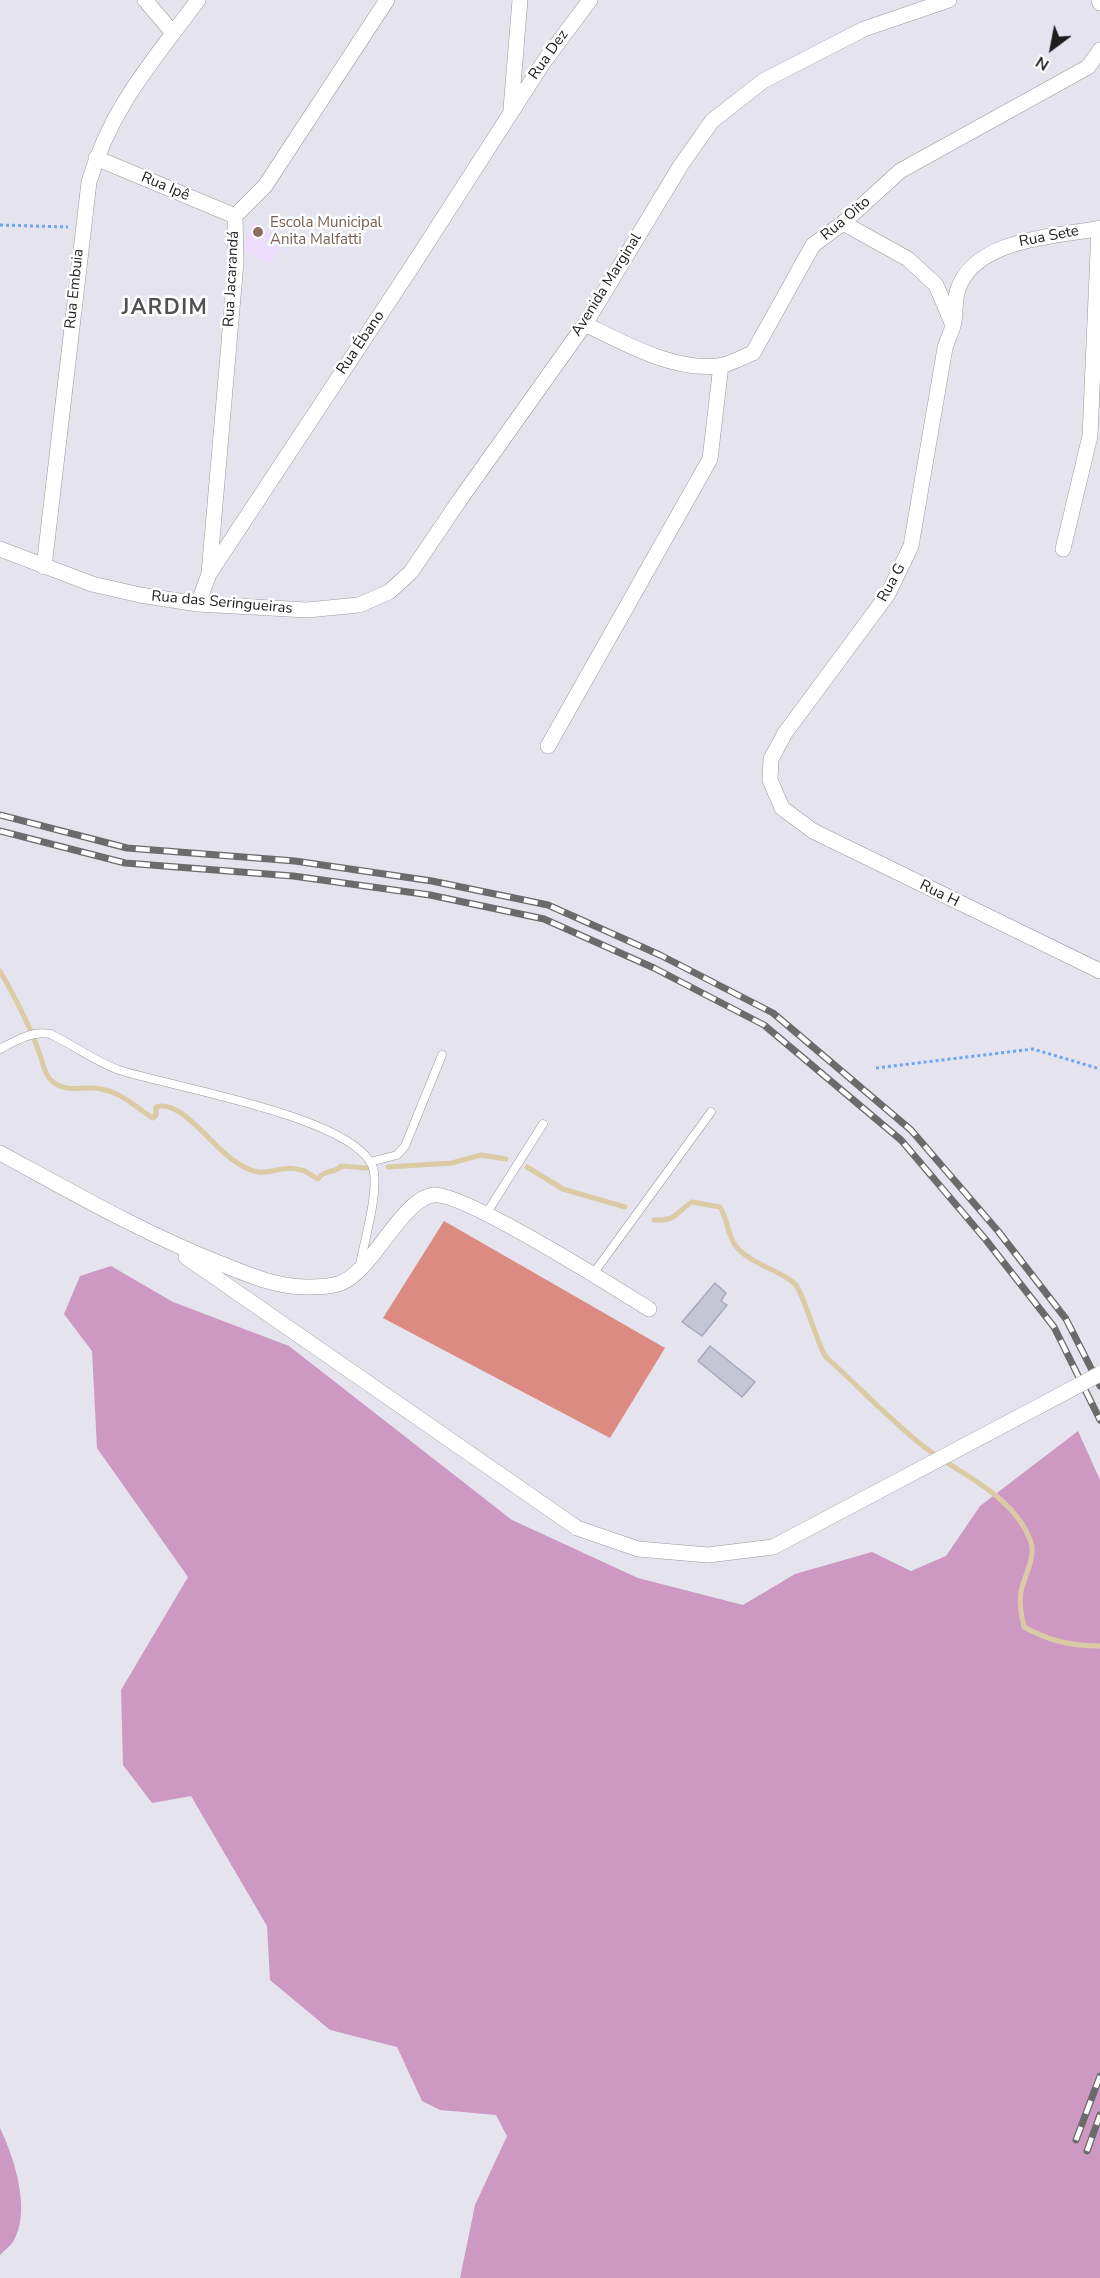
<!DOCTYPE html>
<meta charset="utf-8">
<style>
body{margin:0}
#map{position:relative;width:1100px;height:2278px;overflow:hidden;background:#e5e3ee;font-family:"Nunito Sans",sans-serif}
canvas{display:block}
.north{position:absolute;left:1022px;top:18px;width:60px;height:60px;-webkit-text-stroke:4px #fff;paint-order:stroke;rotate:212deg;font-size:16px;font-weight:700;line-height:24px;text-align:center;color:#1d1d1d}
.north::after{content:'';display:block;margin:auto;width:21px;height:27px;background:#1d1d1d;clip-path:polygon(50% 0,100% 100%,50% 72%,0 100%)}
</style>
<div id="map">
<canvas width="1100" height="2278"></canvas>
<div class="north">N</div>
</div>
<script>
const c = document.querySelector('canvas').getContext('2d');
c.lineJoin = 'round';
function fill(path, color) { c.fillStyle = color; c.fill(path, 'evenodd'); }
function stroke(path, color, width, dash) { c.strokeStyle = color; c.lineWidth = width; c.lineCap = dash ? 'butt' : 'round'; c.setLineDash(dash || []); c.stroke(path); }
function write(font, color, halo, rows, align = 'center') {
  c.font = font + ' "Nunito Sans",sans-serif'; c.lineWidth = 5; c.setLineDash([]); c.textBaseline = 'middle'; c.strokeStyle = halo; c.fillStyle = color; for (const [text, x, y, turn = 0] of rows) {
    c.save(); c.translate(x, y); c.rotate((+turn || 0) * Math.PI / 180); c.textAlign = isNaN(turn) ? turn : align; if (halo) c.strokeText(text, 0, 0); c.fillText(text, 0, 0); c.restore();
  }
}
fill(new Path2D(`
 M251 221 284 243 270 264 244 250Z`), '#eddcfe');
fill(new Path2D(`
 M111 1266 173 1302 289 1346 512 1520 638 1578 743 1605 795 1574 872 1552 911 1571 946 1556 980 1506 1078 1431 1100 1480V2278H460L475 2205 507 2136 496 2115 440 2110 422 2101 397 2047 330 2030 270 1980 267 1926 191 1796 152 1803 123 1765 121 1690 188 1577 97 1448 92 1351 64 1314 80 1276Z
 M0 2128C14 2157 32 2211 13 2242 10 2246 4 2251 0 2255Z`), '#cd99c3');
fill(new Path2D(`
 M444 1221 665 1348 610 1438 383 1318Z`), '#dc8b82');
stroke(new Path2D(`
 M0 971C16 999 31 1027 41 1058 43 1066 46 1077 53 1082 68 1094 85 1085 101 1089 123 1093 135 1107 153 1118L156 1115V1107C177 1099 206 1137 220 1149 230 1159 250 1174 264 1172 277 1171 288 1166 301 1170 307 1171 312 1176 318 1179 324 1169 334 1174 341 1166L367 1168
 M388 1167 452 1163 481 1155 506 1159
 M527 1167 563 1189 625 1207
 M654 1220C677 1221 675 1213 692 1202L720 1207C728 1220 727 1233 735 1245 748 1263 779 1270 794 1283 803 1290 816 1341 825 1356 858 1386 888 1418 923 1446 960 1475 1014 1494 1031 1542 1036 1557 1024 1577 1021 1591 1019 1604 1021 1615 1024 1627 1049 1641 1072 1646 1100 1646`), '#dbcba4', 5);
const building = new Path2D(`
 M715 1283 726 1293 721 1301 727 1305 702 1336 682 1322Z
 M710 1346 755 1382 742 1397 698 1361Z`);
fill(building, '#c4c5d5');
stroke(building, '#a6a8c0', 1.5);
const lane = new Path2D(`
 M0 1049C15 1041 33 1030 50 1034 74 1045 94 1061 119 1070 172 1087 349 1116 372 1165 381 1185 364 1242 360 1265
 M370 1162 397 1155 405 1146 442 1055
 M486 1214 543 1124
 M593 1274 711 1112`);
const street = new Path2D(`
 M145 0 173 33
 M1099 0 1100 3
 M511 109 520 0
 M96 158 235 216
 M843 223 908 259 936 285 953 325
 M1100 228C1056 237 976 238 958 289 954 301 956 315 953 326 951 333 947 341 945 348L911 546 888 594 785 733 771 759 770 780 782 808 813 831 1100 971
 M585 324C624 343 673 371 718 366 729 365 742 357 753 353L813 245 843 223 900 171 1088 67 1100 50
 M0 549 92 584 140 595 198 604 307 610 359 605 389 592 411 572 459 501 585 324 681 165 712 121 763 81 825 49 864 29 949 0
 M1063 549 1090 436 1099 228
 M44 567 89 182C111 107 153 61 198 0
 M209 574 413 265 543 63 590 0
 M198 604 209 574 236 262 235 216 265 186 387 0
 M548 746 710 459 721 365
 M0 1153C72 1192 143 1233 219 1263 249 1275 278 1288 311 1287 319 1287 330 1286 338 1284 371 1275 400 1200 433 1195 462 1191 617 1289 649 1309
 M186 1257 577 1528`);
stroke(lane, '#9a9a9a', 9);
stroke(street, '#9a9a9a', 16);
stroke(new Path2D(`
 M0 225 68 227
 M876 1068 1033 1049 1100 1069`), '#6ca6f7', 3, [3, 3]);
stroke(lane, '#fff', 8);
stroke(street, '#fff', 15);
const rail = new Path2D(`
 M0 815 127 848 295 861 432 881 548 905 660 955 773 1013 911 1130 998 1231 1066 1319 1100 1386
 M0 831 125 863 293 876 430 895 544 919 654 968 764 1025 901 1140 986 1240 1054 1327 1100 1420
 M1076 2140 1100 2076
 M1087 2151 1100 2115`);
stroke(rail, '#6b6b6b', 7);
stroke(rail, '#fff', 4.5, [14]);
const streetBridge = new Path2D(`
 M577 1528 638 1549 708 1555 773 1547 1100 1374`);
stroke(streetBridge, '#9a9a9a', 16, []);
stroke(streetBridge, '#fff', 15);
for (const [x, y, r, color] of [
 [258,232,6,"#8d6e63"]
]) { const dot = new Path2D(); dot.arc(x, y, r, 0, 2 * Math.PI); c.fillStyle = color; c.fill(dot); stroke(dot, '#fff', 2); }
write('15px', '#1d1d1d', '#fff', [
 ["Rua Dez",549,55,-55],
 ["Rua Ipê",165,187,23],
 ["Rua Oito",846,219,-40],
 ["Rua Sete",1049,237,-11],
 ["Rua Jacarandá",232,279,-87],
 ["Avenida Marginal",607,285,-58],
 ["Rua Embuia",75,289,-84],
 ["Rua Ébano",361,343,-56],
 ["Rua G",892,583,-61],
 ["Rua das Seringueiras",222,603,5],
 ["Rua H",939,894,26]
]);
write('15px', '#785e54', '#fff', [
 ["Escola Municipal",270,223],
 ["Anita Malfatti",270,240]
], 'left');
c.letterSpacing = '1.5px';
write('bold 21px', '#505050', '#fff', [
 ["JARDIM",165,309]
]);
c.letterSpacing = '0px';
</script>
